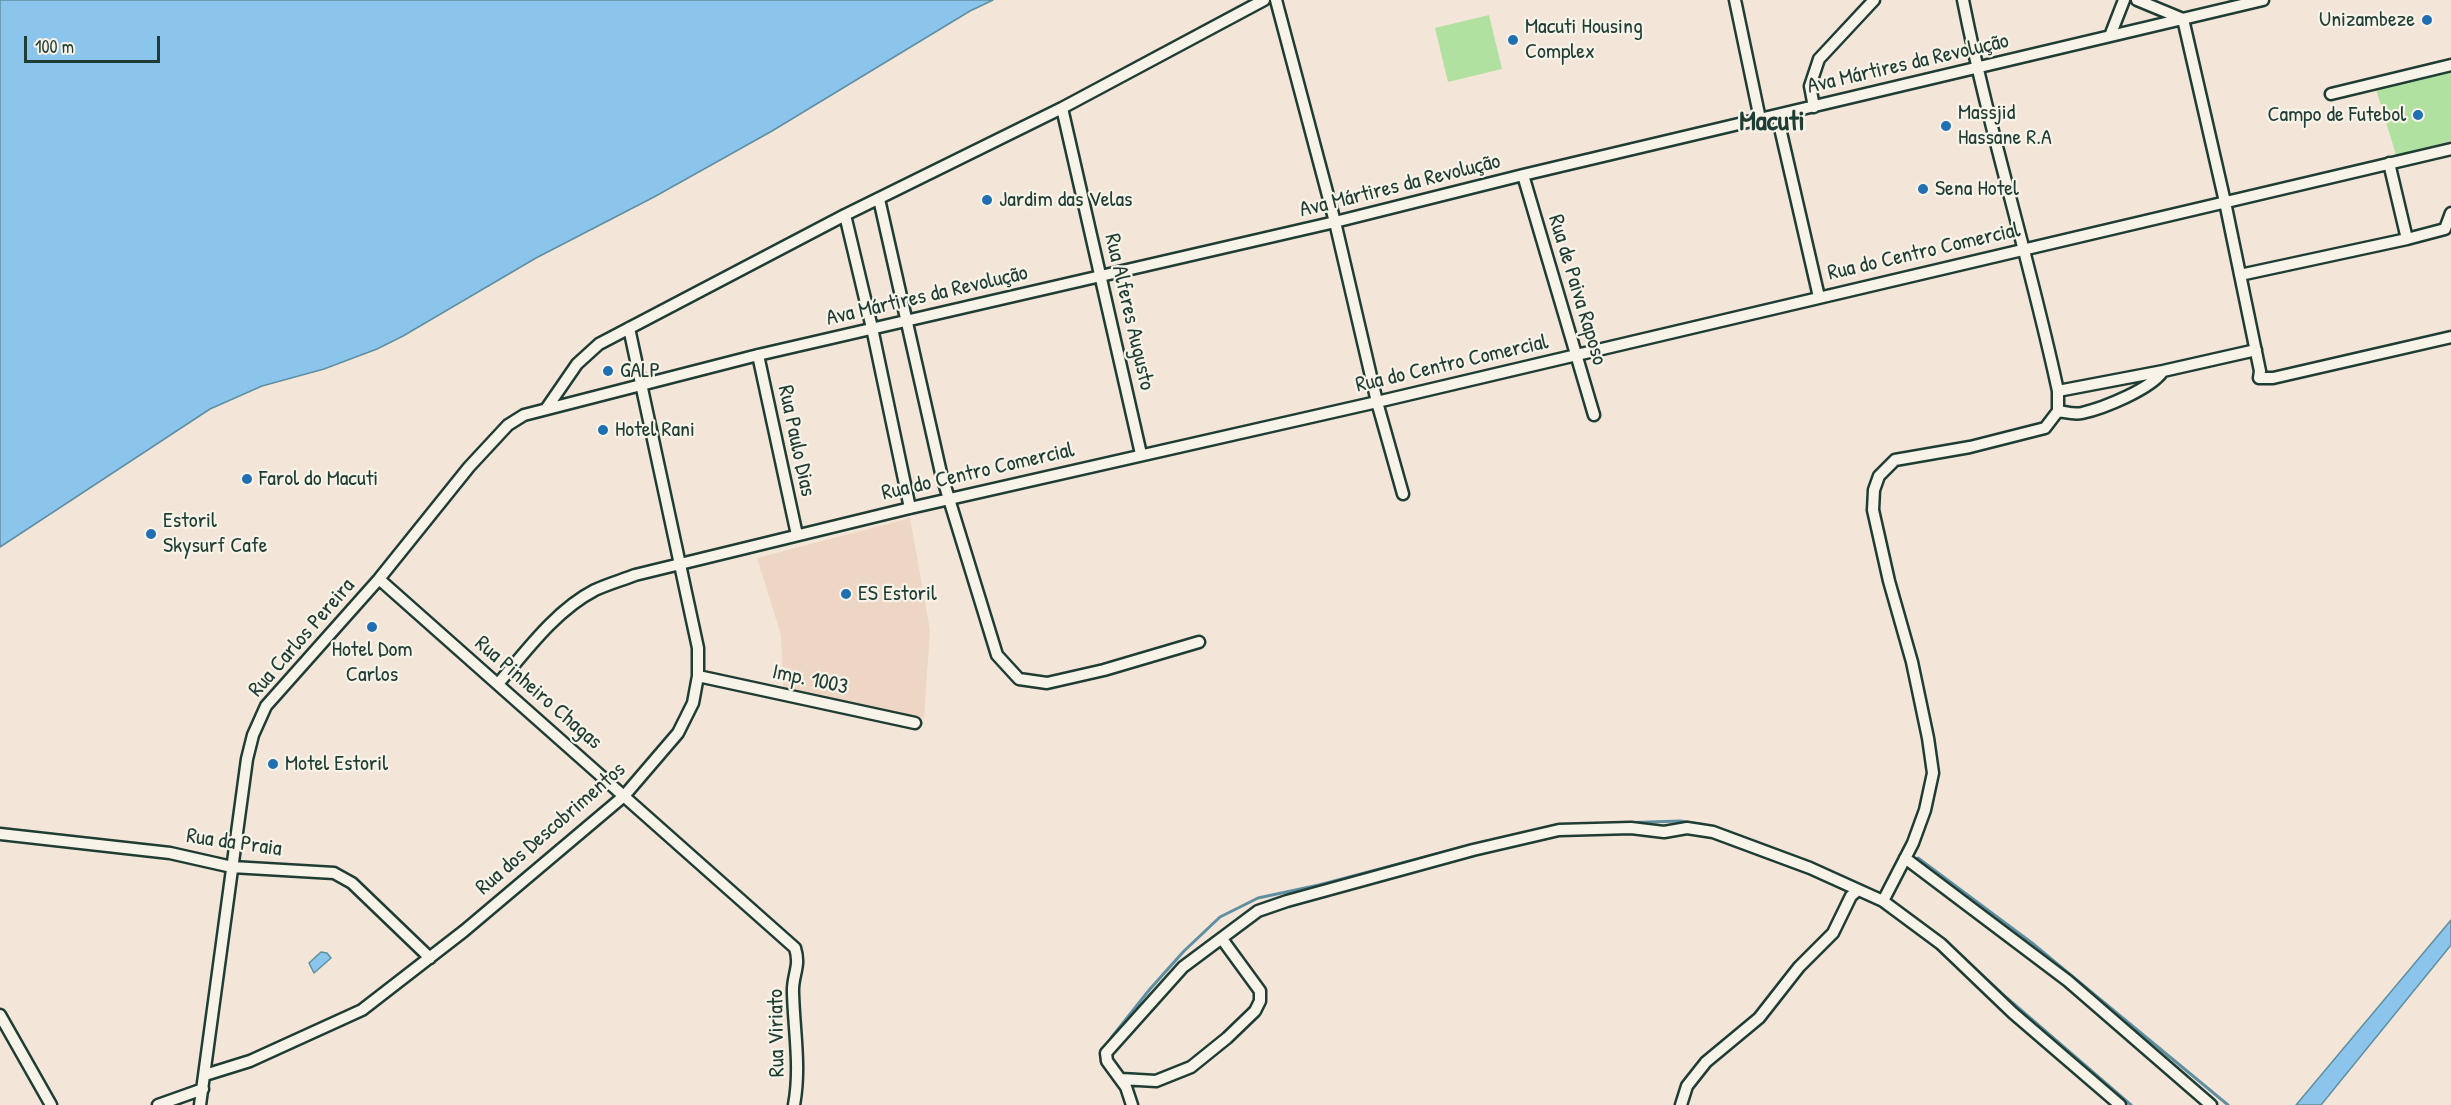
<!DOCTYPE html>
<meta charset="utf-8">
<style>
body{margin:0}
#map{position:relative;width:2451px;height:1105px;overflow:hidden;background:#f3e6d8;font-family:"Patrick Hand",sans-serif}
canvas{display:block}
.scale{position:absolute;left:24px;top:36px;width:136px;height:27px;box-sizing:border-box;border:3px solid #1f3d34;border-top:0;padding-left:8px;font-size:18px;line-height:21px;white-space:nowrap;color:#1f3d34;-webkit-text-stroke:4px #f7f3e8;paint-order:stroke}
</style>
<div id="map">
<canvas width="2451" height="1105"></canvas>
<div class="scale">100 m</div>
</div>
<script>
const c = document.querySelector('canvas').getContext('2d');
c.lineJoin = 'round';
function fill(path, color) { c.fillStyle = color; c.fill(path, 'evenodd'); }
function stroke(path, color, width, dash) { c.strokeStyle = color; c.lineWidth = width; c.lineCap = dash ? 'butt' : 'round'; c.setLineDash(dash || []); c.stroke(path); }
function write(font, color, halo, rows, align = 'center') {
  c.font = font + ' "Patrick Hand",sans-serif'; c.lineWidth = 4.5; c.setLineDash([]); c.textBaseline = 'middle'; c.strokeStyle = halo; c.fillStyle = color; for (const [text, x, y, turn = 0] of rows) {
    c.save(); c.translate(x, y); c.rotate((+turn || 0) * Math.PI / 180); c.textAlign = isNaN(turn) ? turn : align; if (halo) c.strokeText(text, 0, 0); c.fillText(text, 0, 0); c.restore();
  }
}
fill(new Path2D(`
 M910 518 930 630 924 718 783 688 781 635 757 558Z`), '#eed6c5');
fill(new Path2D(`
 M1489 15 1502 69 1448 82 1435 28Z
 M2451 72V141L2396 155 2376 89Z`), '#b1e1a1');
const water = new Path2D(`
 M0 0H993L970 11 772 131 654 197 536 258 403 336 377 349 324 369 262 386 210 409 0 547Z
 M2451 920V945L2321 1105H2296Z
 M321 952 327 953 331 958 314 973 309 963Z`);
fill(water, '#8cc5eb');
stroke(water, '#608fa2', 1.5);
stroke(new Path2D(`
 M1559 825 1680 821 1705 825
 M1918 858 2032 943 2228 1105
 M1919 921 1940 937
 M1952 947 2007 998 2131 1105
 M1111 1038 1150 989 1184 951 1220 917 1258 898 1319 885 1459 848`), '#608fa2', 3);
const minor = new Path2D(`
 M1276 0 1335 222 1377 402 1403 494
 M1735 0 1760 119
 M1963 0C1989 132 2030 260 2058 391L2163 371 2256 350
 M2137 0 2183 19 2225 202 2260 371 2259 378H2273L2451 337
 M2110 36 2124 0
 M2331 94 2451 65
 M1814 107 1810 86 1819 59 1874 0
 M1062 108 1141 454
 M1777 115 1819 297
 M1523 175 1594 415
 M879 199 941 473 997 655 1019 679 1047 683 1104 670 1199 642
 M845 215 872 328 910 508
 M2407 239 2445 229 2451 213
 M2240 275 2407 239 2389 163
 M758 355 797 535
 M546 409 577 364 599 344 845 215 1062 108 1264 0
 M2058 411C2066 412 2074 415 2082 413 2104 408 2151 389 2163 371
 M379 579 795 948C801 967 792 975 793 993 794 1031 801 1067 794 1105
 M698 676 915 723
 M498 684C526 651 556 610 595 590 608 584 622 580 635 575L910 508 1377 402 2451 149
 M0 834 170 853 232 867 334 873 352 883 430 958
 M1905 858 2068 981 2211 1105
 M1883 901 1913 843 1925 810 1933 773 1928 738 1912 662 1889 581 1873 510 1874 490 1879 476 1895 460 1970 447 2045 428 2058 411V391
 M0 1015 51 1105
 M205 1075 250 1061 362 1010 464 931 624 796 678 733 693 703 698 676V648L629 328
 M1121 1079 1156 1081 1191 1067 1227 1038 1255 1011 1260 1001V991L1222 939
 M158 1105 203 1089
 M200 1105 247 759 253 735 266 706 379 579 469 467 508 425 524 415 758 355 1335 222 1523 175 2263 0
 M1132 1105 1126 1087 1107 1061 1106 1053 1183 967 1258 911 1287 901 1473 850 1559 830 1631 828 1664 832 1687 828 1713 832 1810 868 1883 901 1941 944 2013 1013 2120 1105
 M1681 1105 1687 1086 1706 1062 1759 1018 1799 967 1833 933 1851 896 1858 890`);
stroke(minor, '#1f3d34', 15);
stroke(minor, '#f7f3e8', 10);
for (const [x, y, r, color] of [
 [2427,20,6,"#1f6fb2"],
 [1513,40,6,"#1f6fb2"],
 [2418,115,6,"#1f6fb2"],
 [1946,126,6,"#1f6fb2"],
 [1923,189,6,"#1f6fb2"],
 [987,200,6,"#1f6fb2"],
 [608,371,6,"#1f6fb2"],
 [603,430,6,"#1f6fb2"],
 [247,479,6,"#1f6fb2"],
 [151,534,6,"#1f6fb2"],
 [846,594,6,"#1f6fb2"],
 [372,627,6,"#1f6fb2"],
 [273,764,6,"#1f6fb2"]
]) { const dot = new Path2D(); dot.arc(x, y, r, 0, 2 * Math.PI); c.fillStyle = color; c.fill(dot); stroke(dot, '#f7f3e8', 2); }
write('22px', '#1f3d34', '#f7f3e8', [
 ["Unizambeze",2415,20,"right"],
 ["Macuti Housing",1525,27],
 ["Complex",1525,52],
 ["Massjid",1958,113],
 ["Hassane R.A",1958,138],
 ["Campo de Futebol",2406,115,"right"],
 ["Sena Hotel",1935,189],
 ["Jardim das Velas",999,200],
 ["GALP",620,371],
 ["Hotel Rani",615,430],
 ["Farol do Macuti",259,479],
 ["Estoril",163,521],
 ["Skysurf Cafe",163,546],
 ["ES Estoril",858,594],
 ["Hotel Dom",372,650,"center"],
 ["Carlos",372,675,"center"],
 ["Motel Estoril",285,764]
], 'left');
write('22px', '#1f3d34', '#f7f3e8', [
 ["Ava Mártires da Revolução",1908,64,-13],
 ["Ava Mártires da Revolução",1400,186,-14],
 ["Rua do Centro Comercial",1924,252,-13],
 ["Rua de Paiva Raposo",1577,290,73],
 ["Ava Mártires da Revolução",927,296,-13],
 ["Rua Alferes Augusto",1129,312,77],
 ["Rua do Centro Comercial",1452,364,-13],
 ["Rua Paulo Dias",796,441,78],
 ["Rua do Centro Comercial",978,472,-13],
 ["Rua Carlos Pereira",302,638,-49],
 ["Imp. 1003",810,680,12],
 ["Rua Pinheiro Chagas",538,693,41],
 ["Rua dos Descobrimentos",551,829,-41],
 ["Rua da Praia",234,843,8],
 ["Rua Viriato",777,1033,-91]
]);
write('bold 28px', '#1f3d34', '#f7f3e8', [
 ["Macuti",1772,123]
]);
</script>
